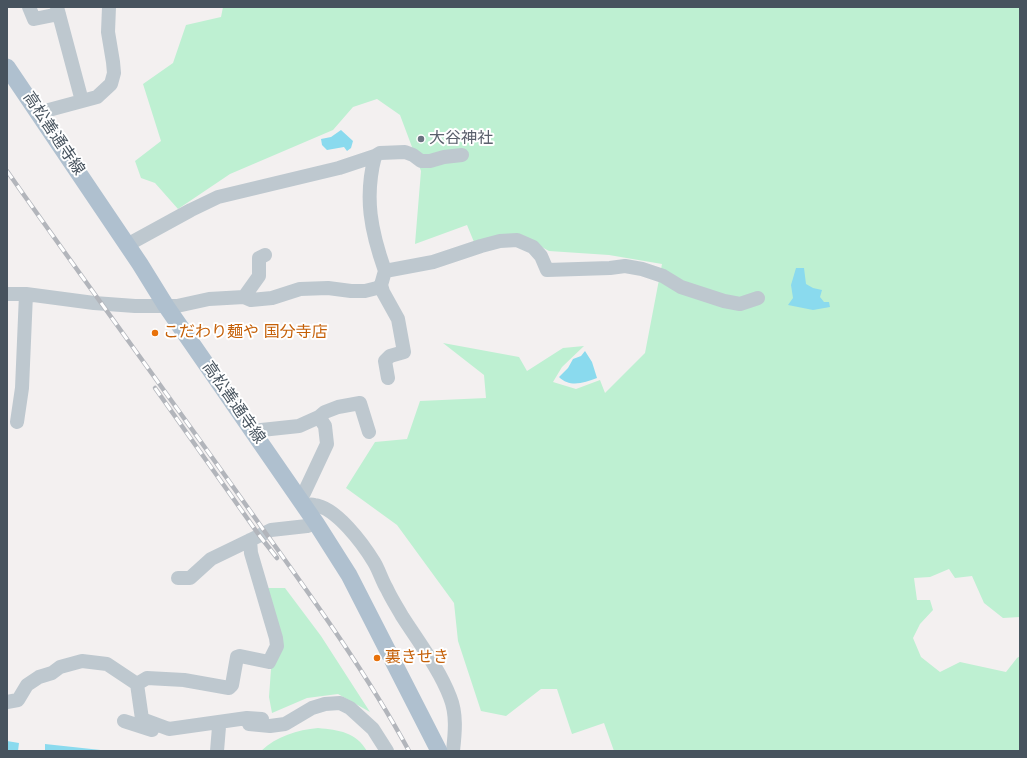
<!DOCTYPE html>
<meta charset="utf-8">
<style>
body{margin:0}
#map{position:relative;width:1027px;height:758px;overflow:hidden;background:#f3f0f0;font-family:Jost,sans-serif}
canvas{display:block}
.frame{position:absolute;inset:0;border:8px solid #47535e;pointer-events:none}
</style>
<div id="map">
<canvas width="1027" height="758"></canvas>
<div class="frame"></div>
</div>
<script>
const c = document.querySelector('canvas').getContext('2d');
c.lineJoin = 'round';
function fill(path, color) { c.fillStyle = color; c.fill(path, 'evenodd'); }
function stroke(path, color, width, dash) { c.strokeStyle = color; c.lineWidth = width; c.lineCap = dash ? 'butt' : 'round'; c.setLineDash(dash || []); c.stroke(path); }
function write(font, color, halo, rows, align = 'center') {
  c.font = font + ' Jost,"Noto Sans JP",sans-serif'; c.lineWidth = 4; c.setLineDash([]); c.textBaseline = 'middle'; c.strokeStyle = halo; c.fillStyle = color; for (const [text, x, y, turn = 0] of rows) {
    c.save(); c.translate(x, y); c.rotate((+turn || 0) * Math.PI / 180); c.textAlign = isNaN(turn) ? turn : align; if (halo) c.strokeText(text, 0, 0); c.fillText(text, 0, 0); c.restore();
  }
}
fill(new Path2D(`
 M223 7H1020V617L1003 618 984 603 972 576 955 578 949 569 930 577 914 578 917 600H930L933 610 920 624 913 638 921 657 940 672 960 662 1006 672 1017 658 1020 656V751H614L604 723 572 734 557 689H541L506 716 481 711 458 641 454 603 397 525 346 488 375 442 407 439 420 401 486 398 484 375 443 343 519 357 527 371 563 348 584 346 562 367 553 382 576 389 600 380 605 393 645 353 662 264 609 255 549 251 523 237 474 242 467 225 415 244 421 171 400 115 377 99 353 107 333 130 230 174 178 209 155 183 141 178 135 161 161 141 143 84 173 63 186 25 221 17Z
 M268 588H285L321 636 370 712 338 694 307 698 272 713 269 697 271 669 280 642Z
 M318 728C339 730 356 732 367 751H261C277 736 297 730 318 728Z`), '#bef0d2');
fill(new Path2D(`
 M341 130 353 141 351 148 347 151 344 147 327 150 322 145 321 139 331 137Z
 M796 268H804L806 284 813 288 822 290 820 297 824 302H829L830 307 813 310 788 305 793 298 791 285Z
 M585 351 592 362 597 378C584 383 570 388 559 377L568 368 573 359 581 356Z
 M7 741 19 743 18 751H7Z
 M45 744 110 751H45Z`), '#8adaee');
stroke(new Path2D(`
 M29 7 34 19 59 14
 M57 7 82 101
 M39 114 45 111 97 97 111 84 114 73 113 62 108 32 109 7
 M375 156C364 198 371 231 385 271
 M127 245 191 210 218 197 339 168 375 156 380 153 405 152 413 155 421 161H430L444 157 462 155
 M381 285 383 292 398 319 404 352 390 356 385 361 388 378
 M7 294H26L94 303 135 306H177L209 299 244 297 251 300 272 298 300 289 328 288 351 291H365L377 288 381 285 385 271 433 262 481 246 500 241 517 240 533 247 541 256 547 270 610 268 625 266 642 269 663 276 681 287 724 301 740 304 758 298
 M244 297 259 276V258L265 255
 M17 422 22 388 26 294
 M252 431 299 426 319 417 325 412 338 407 360 403 369 432
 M299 498 304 493 327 444 325 426 319 417
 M305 506C307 505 311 504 314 505 336 507 363 544 374 562 379 570 382 581 387 589 391 598 397 607 402 616 418 641 440 670 450 697 457 714 455 733 453 751
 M178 578H190L211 559 271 530 307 526 316 523
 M137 684 147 678 184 680 229 688 232 685 237 657 240 656 269 662 277 646 276 638 251 553 250 540
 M7 702 18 700 27 685 39 677 52 673 60 667 82 661 107 664 137 684 142 719 169 729 247 718 262 719
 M124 721 152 730
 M249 724 270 726 285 724 312 708 325 704 340 703 350 708 373 729 387 751
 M217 751 219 727`), '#bec8cf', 14);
stroke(new Path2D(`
 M7 67 140 264 166 306 316 523 349 575 439 751`), '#afc0cf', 17);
const rail = new Path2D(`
 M7 171C92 292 180 411 265 532 316 603 367 674 409 751
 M155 388 259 535 277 558`);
stroke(rail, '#b2b5bb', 4.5);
stroke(rail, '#fff', 3, [9]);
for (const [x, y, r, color] of [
 [421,139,4,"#6b7280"],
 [155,333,4,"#e8710a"],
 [377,658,4,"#e8710a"]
]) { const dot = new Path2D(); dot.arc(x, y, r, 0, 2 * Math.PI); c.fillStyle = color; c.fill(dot); stroke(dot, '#fff', 1.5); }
write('16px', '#47535e', '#fff', [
 ["高松善通寺線",53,134,56],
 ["高松善通寺線",233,403,55]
]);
write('16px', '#5b616d', '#fff', [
 ["大谷神社",429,139]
], 'left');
write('16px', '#c56008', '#fff', [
 ["こだわり麺や 国分寺店",163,333],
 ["裏きせき",385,658]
], 'left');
</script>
